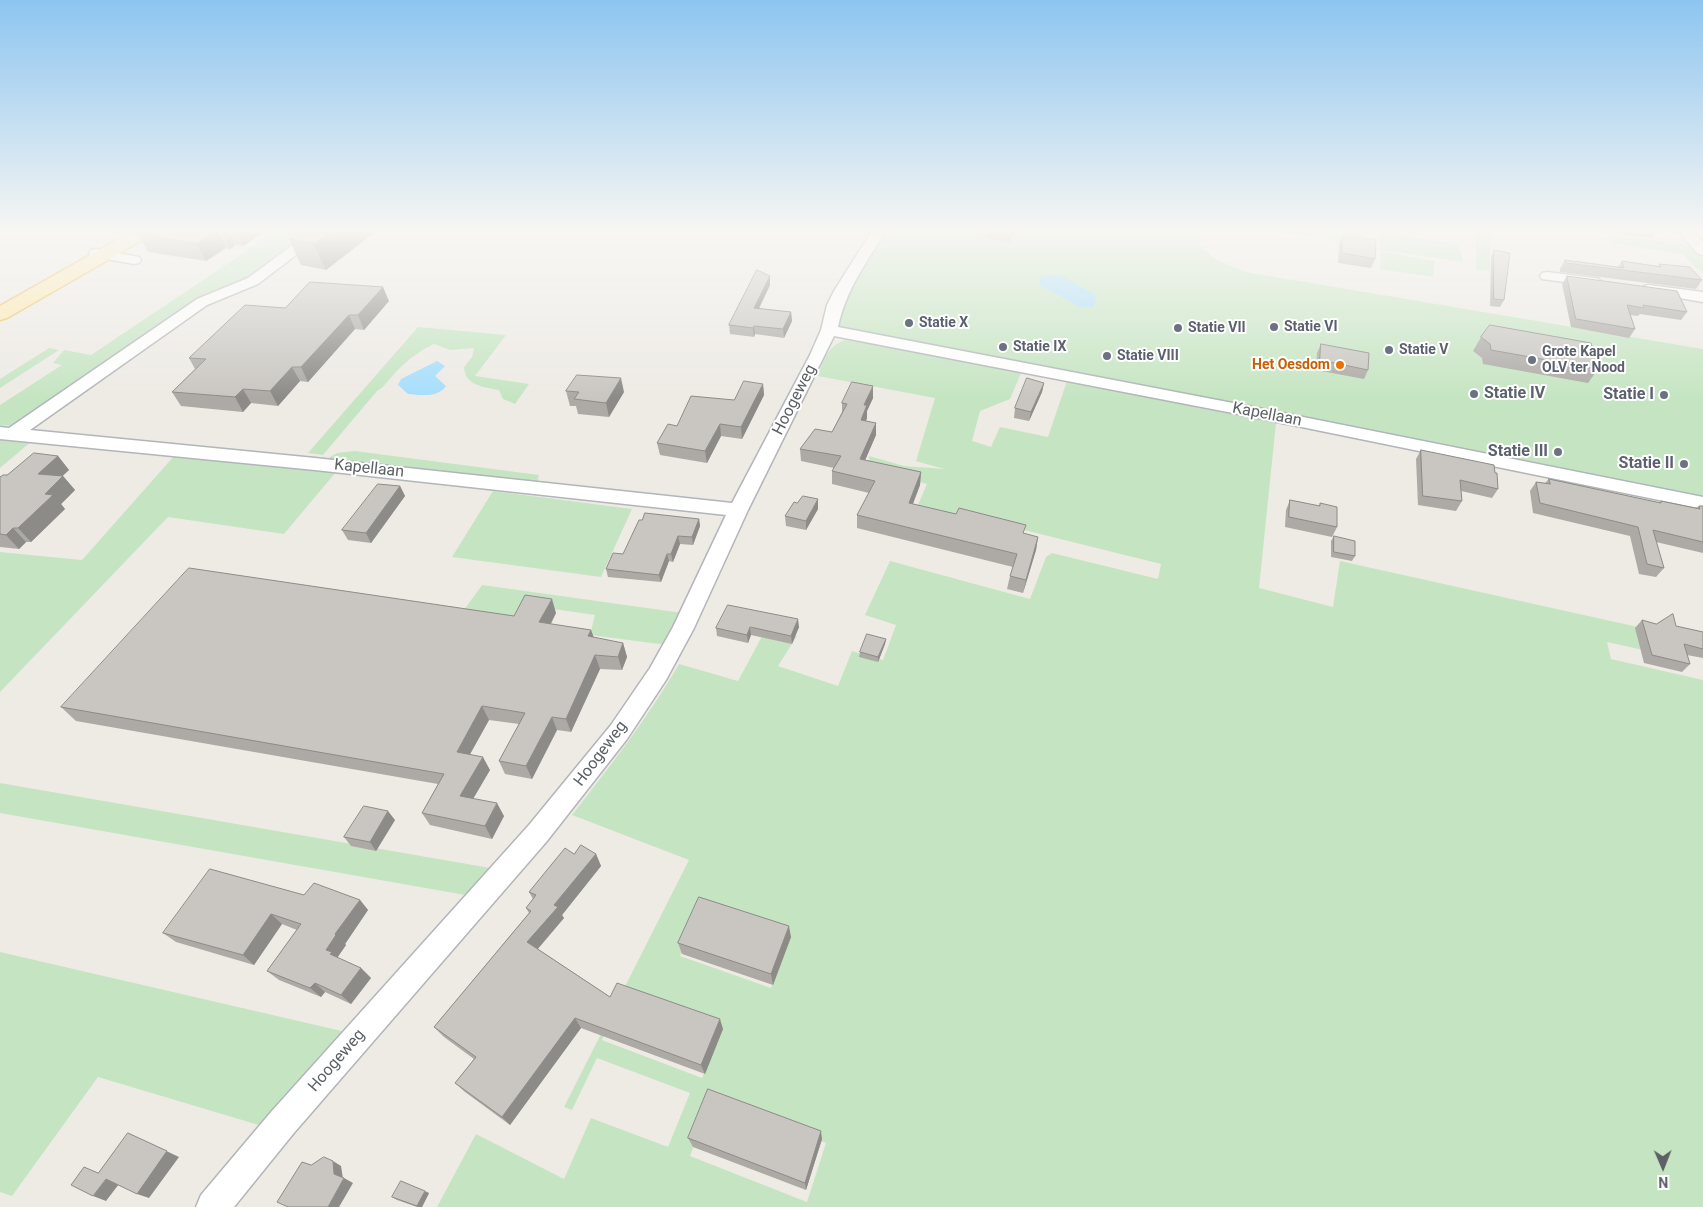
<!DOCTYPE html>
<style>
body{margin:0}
#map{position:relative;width:1703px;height:1207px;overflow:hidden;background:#eeebe5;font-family:Roboto,sans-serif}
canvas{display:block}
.north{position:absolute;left:1638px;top:1142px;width:50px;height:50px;-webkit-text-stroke:4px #fff;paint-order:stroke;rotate:179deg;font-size:14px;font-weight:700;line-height:20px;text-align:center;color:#5c6165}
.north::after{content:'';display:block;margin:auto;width:18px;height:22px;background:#5c6165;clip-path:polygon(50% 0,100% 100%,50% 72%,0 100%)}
</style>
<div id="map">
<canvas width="1703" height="1207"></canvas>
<div class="north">N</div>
</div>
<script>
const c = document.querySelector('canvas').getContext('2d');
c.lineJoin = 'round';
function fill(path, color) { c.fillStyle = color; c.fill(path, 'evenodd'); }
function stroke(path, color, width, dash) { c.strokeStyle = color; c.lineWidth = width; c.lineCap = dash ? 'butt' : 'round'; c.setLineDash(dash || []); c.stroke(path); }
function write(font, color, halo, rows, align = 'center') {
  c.font = font + ' Roboto,sans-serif'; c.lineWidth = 4; c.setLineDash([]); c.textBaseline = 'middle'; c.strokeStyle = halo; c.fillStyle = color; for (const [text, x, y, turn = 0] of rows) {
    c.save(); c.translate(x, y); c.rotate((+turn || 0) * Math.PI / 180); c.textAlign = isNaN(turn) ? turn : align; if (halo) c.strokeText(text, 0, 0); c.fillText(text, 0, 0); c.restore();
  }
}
fill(new Path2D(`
 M279 229H315L250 277 15 426 0 425V405L62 365 53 363 64 350 91 355Z
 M882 229H1200V245L1217 260 1246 272 1703 349V502L835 326 845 292Z
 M1265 229H1366L1368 246Z
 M1476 229H1490V271L1476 269Z
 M1380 232 1459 244 1463 262 1380 250Z
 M1609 234 1693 246 1703 257V272L1696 268 1683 254 1614 244Z
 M1381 251 1435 261 1433 277 1380 269Z
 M418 327 506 335 475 376 529 384 515 404 503 399 499 390C484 387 465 386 464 367L472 357 474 348 450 350 434 344C421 350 409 359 399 369 391 376 386 386 377 391L323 455 308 453Z
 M845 340 916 351 1021 373 1010 399 980 411 972 441 991 447 1000 427 1048 437 1067 381 1276 423 1259 588 1333 607 1340 561 1647 629 1652 652 1607 642 1611 659 1703 680V1207H437L476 1134 564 1179 591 1118 668 1147 690 1093 597 1058 572 1110 564 1107 689 860 572 815C610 766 648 718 679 664L738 681 767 627 797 636 778 666 838 686 852 651 883 660 896 625 865 615 890 561 1030 599 1046 557 1052 553 1158 579 1161 564 1024 530 917 507 927 484 870 469 869 456 904 466 944 469 916 461 935 398 818 376C824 359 828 346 845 340ZM702 909 790 939 771 988 680 956ZM623 998 721 1034 702 1078 602 1040ZM711 1100 826 1143 807 1202 690 1156Z
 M49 348 59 350 0 388V379Z
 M0 438 32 441 0 468Z
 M355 451 539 475 537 483 325 460 337 453Z
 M175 455 336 472 284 534 168 517 0 692V552L82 560Z
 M493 491 632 509 601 577 452 557Z
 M482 585 683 613 667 645 590 635 595 615 540 607 531 622 459 617Z
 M0 783 496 869 471 896 0 813Z
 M0 952 346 1032 262 1126 98 1077 12 1196 0 1192Z`), '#c5e5c2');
fill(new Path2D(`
 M1048 275 1062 276 1094 294 1096 297 1094 307H1080L1041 286 1038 280 1040 277Z
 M437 361 445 366 435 376 446 386C438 398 421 395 408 394L398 385 401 379Z`), '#a6defd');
const minor = new Path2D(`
 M314 229H330L258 284 207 305 30 430 315 458 732 503 810 355 821 330 827 305 834 291 873 229H887C867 262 846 289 838 327L1238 404 1703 497V509L1238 414 834 336 748 510 694 628 666 680 627 739 547 841 293 1134 234 1207H196L201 1195 271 1112 529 825 611 725 650 668 673 627 726 515 315 470 0 439V427L9 428 197 299 248 278Z
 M1676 229H1691L1703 243V255L1698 254Z
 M96 249 139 257 141 260 139 263 134 264 91 256 89 253 91 250Z
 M1547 272 1594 278 1599 279 1601 282 1599 285 1594 286 1542 279 1540 276 1542 273Z
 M1649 285 1703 292V302L1644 292 1642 289 1644 286Z`);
const major = new Path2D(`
 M136 229H157L155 233 7 318 0 320V306Z`);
stroke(minor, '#b2b5b9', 3);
stroke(major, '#eeba5e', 3);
fill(minor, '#fff');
fill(major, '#fde9ab');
fill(new Path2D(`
 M146 229H268L243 246 235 245 230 249 226 248 206 261 148 252 138 234Z
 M379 229 326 270 301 265 289 239Z
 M962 229H1016L1009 242 985 238 986 234Z
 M1594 229 1658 230 1653 238 1595 231Z
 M1343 234 1375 259 1371 268 1338 263 1339 243Z
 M1494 250 1504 300 1500 307 1490 306 1491 257Z
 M1565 260 1618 267 1622 261 1658 266 1659 264 1702 280 1696 289 1560 272V269Z
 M770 276V285L759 308 791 312 792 321 784 338 755 334 754 337 730 334 729 325Z
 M1567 276 1687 312 1681 320 1640 314 1638 316 1630 315 1635 329 1629 338 1571 327 1562 284Z
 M389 301 364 330 355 329 308 382 300 381 278 406 251 403 243 412 181 406 172 392 195 369 189 358 285 308Z
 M1481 337 1598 369 1588 383 1483 364 1482 358 1473 351Z
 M1321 344 1368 370 1364 379 1316 370 1317 353Z
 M1044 383 1042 392 1029 421 1014 418 1015 408Z
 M763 384 764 395 742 439 721 436 707 463 660 455 657 443 677 426 734 400Z
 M566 391 624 392 609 417 578 414 576 406H570Z
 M873 398 867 411V418L866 421 876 423V435L865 460 921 472 920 485 913 504 1024 534 1038 537 1036 550 1023 593 1007 589 1010 576 1013 567 857 528V515L869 493 832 484V471L834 468 801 461 800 449 832 432 842 412V403Z
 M1421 450 1495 473 1498 489 1492 498 1461 491 1462 501 1456 511 1418 505 1416 459Z
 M58 456 69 470 62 476H63L75 490 61 504 65 509 31 542H26L19 549 0 547V477Z
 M1549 479 1660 503 1661 501 1696 508 1699 506H1703V553L1656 542 1664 568 1656 577 1639 574 1630 536 1533 513 1530 491 1536 482 1545 483Z
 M400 486 405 496 371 543 348 540 342 530Z
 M1290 500 1319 506 1320 503 1337 527 1332 537 1285 527 1286 510Z
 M818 509 806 530 786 526 785 516Z
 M699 519 700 526 693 545 680 544 673 562 669 561 661 582 608 577 606 569 623 554 642 520Z
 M1334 536 1355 556 1352 561 1331 557V541Z
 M556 613 551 624 591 630 594 638 623 643 627 657 622 670 600 669 571 732 557 730 532 779 505 774 499 761 519 724 489 720 470 754 490 770 473 799 504 816 492 839 430 825 422 813 438 784 76 721 61 707 514 616Z
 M1642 620 1656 624 1676 626 1703 632V658L1687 655 1690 664 1682 672 1644 663 1635 628Z
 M799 627 792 644 751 635 748 643 717 636 716 628Z
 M886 639 885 644 878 662 859 657 860 652Z
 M395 820 376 851 351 846 344 837Z
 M574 854H596L601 866 562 915 564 918 538 949 610 997 723 1029 705 1074 581 1028 510 1125 465 1092 455 1083 474 1059 444 1037 434 1027 529 913 526 908 533 899 529 892Z
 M304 895 360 900 368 910 345 944 346 945 337 958 361 968 371 978 351 1004 325 992 321 997 279 980 267 971 297 930 282 924 254 965 176 942 163 933Z
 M791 937 773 985 682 954 678 943Z
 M688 1138 822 1139 806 1190 693 1147Z
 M429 1193 422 1207H417L397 1200 392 1197Z`), '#adaaa6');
fill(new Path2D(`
 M223 229H228L235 245 230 249 221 231Z
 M235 229H268L243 246Z
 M334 229H379L326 270 314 244Z
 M1011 229H1016L1009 242 1011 230Z
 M217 230 226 248 206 261 197 244Z
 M770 276V285L755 317 754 308Z
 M383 287 389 301 364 330 358 315Z
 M791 312 792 321 784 338 783 329Z
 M349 315 355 329 308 382 301 367Z
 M754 326 755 334 754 337 753 328Z
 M292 367 300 381 278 406 270 391Z
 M621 378 624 392 609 417 606 403Z
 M1044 383 1042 392 1029 421 1031 412Z
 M763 384 764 395 742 439 741 427Z
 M873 386V398L867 411V418L861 433V420L864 405Z
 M243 389 251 403 243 412 235 397Z
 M876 423V435L860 472V459Z
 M720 424 721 436 707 463 705 451Z
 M58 456 69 470 50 488 38 474Z
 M921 472 920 485 908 516 909 503Z
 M63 476 75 490 61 504 65 509 31 542 18 528 45 494Z
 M400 486 405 496 371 543 366 533Z
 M818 499V509L806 530V521Z
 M699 519 700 526 693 545 692 537Z
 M13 528 26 542 19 549 6 535Z
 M678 536 680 544 673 562 671 554Z
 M1038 537 1036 550 1023 593 1026 580Z
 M667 554 669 561 661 582 659 575Z
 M552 599 556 613 544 636 539 622Z
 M798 619 799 627 792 644 791 636Z
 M750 627 751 635 748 643 747 635Z
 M591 630 596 644 588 636Z
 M886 639 885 644 878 662V657Z
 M623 643 627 657 622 670 618 657Z
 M595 655 600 669 571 732 566 719Z
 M482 706 489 720 464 765 457 752Z
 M552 717 557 730 532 779 526 766Z
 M483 757 490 770 467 809 460 796Z
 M497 803 504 816 492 839 485 826Z
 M388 811 395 820 376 851 370 842Z
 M596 854 601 866 562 915 564 918 534 953 527 942 554 905Z
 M360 900 368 910 345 944 346 945 337 958 340 964 326 950 335 934Z
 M271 914 282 924 254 965 243 955Z
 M789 926 791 937 773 985 771 974Z
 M361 968 371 978 351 1004 341 995Z
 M315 983 325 992 321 997 310 988Z
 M575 1018 581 1028 510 1125 502 1117Z
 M720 1019 723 1029 705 1074 701 1065Z
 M821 1131 822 1139 806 1190 805 1183Z
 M128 1133 179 1157 149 1198 137 1194Z
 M333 1161 341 1166 343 1179 334 1174Z
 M344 1178 353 1183 339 1207H328Z
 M106 1179 119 1184 106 1201 93 1196Z
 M425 1191 429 1193 422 1207H418L417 1206Z`), '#8d8b87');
const building = new Path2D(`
 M146 229H223L221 231 217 230 197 244 138 234Z
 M302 229H334L314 244 289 239Z
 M1343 234 1376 240 1375 259 1342 253Z
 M1494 250 1510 253 1504 300 1494 299Z
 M1565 260 1624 268 1622 261 1661 267 1659 264 1690 267 1702 280 1566 263Z
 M757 270 770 276 754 308 791 312 783 329 754 326 753 328 729 325Z
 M1567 276 1677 291 1687 312 1643 305 1644 308 1627 305 1635 329 1576 319Z
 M310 282 383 287 358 315H349L301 367H292L270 391 243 389 235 397 172 392 206 359 189 358 245 305 285 308Z
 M1490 325 1591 343 1598 369 1491 350 1490 344 1481 337Z
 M1321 344 1369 353 1368 370 1320 360Z
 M577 375 621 378 606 403 574 399 579 392 566 391Z
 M1027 378 1044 383 1031 412 1015 408Z
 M744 381 763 384 741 427 720 424 705 451 657 443 668 424 677 426 691 396 734 400Z
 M852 382 873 386 864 405H867L861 420 876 423 860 459 921 472 909 503 956 514 959 508 1026 525 1023 533 1038 537 1026 580 1010 576 1017 554 857 515 875 481 832 471 841 456 800 449 815 429 832 432 847 404 842 403Z
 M1421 450 1494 465 1495 473H1497L1498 489 1460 480 1462 501 1423 496Z
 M34 453 58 456 38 474 63 476 45 494 53 495 18 528H13L6 535 0 534V477L3 475H7Z
 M1549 479 1661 503V501L1700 509 1699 506H1703V542L1653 530 1664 568 1647 564 1638 527 1540 503 1536 482 1550 484Z
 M378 484 400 486 366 533 342 530Z
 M803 496 818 499 806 521 785 516 794 502 797 503Z
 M1290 500 1320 506V503L1337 507V527L1289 517Z
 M645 513 699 519 692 537 678 536 671 554H667L659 575 606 569 613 553 623 554 639 520H642Z
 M1334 536 1355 541V556L1334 552Z
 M189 568 514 616 525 595 552 599 539 622 591 630 588 636 623 643 618 657 595 655 566 719 552 717 526 766 499 761 525 713 482 706 457 752 483 757 460 796 497 803 485 826 422 813 444 774 61 707Z
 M728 605 798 619 791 636 750 627 747 635 716 628Z
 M1673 614 1676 626 1703 632V649L1684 644 1690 664 1652 655 1642 620 1656 624Z
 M867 634 886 639 878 657 860 652Z
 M364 806 388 811 370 842 344 837Z
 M581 845 596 854 554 905 558 907 527 942 610 997 617 983 720 1019 701 1065 575 1018 502 1117 455 1083 476 1057 434 1027 531 911 526 908 536 895 529 892 565 848 574 854Z
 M210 869 304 895 314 883 360 900 335 934 336 935 326 950 332 952 330 954 361 968 341 995 315 983 310 988 267 971 301 924 271 914 243 955 163 933Z
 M699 897 789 926 771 974 678 943Z
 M708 1089 821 1131 805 1183 688 1138Z
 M128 1133 167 1151 137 1194 106 1179 93 1196 71 1185 84 1167 98 1173Z
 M324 1157 333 1161 334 1174 344 1178 328 1207H288L277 1202 302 1162 311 1165Z
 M401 1181 425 1191 417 1206 392 1197Z`);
fill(building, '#c9c6c1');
stroke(building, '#8d8b87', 1);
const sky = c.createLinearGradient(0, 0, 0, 398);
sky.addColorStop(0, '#8dc5f0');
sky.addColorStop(0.58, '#f7f6f3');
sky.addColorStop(1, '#f7f6f300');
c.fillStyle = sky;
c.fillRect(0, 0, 1703, 398);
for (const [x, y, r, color] of [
 [909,323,5,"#6b7280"],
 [1274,327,5,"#6b7280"],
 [1178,328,5,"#6b7280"],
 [1003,347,5,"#6b7280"],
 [1389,350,5,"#6b7280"],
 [1107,356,5,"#6b7280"],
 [1532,360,5,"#6b7280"],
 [1340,365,5,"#e8710a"],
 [1474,394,5,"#6b7280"],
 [1664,395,5,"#6b7280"],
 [1558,452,5,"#6b7280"],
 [1684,464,5,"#6b7280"]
]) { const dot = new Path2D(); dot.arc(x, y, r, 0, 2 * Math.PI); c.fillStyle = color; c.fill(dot); stroke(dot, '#fff', 2); }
write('bold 14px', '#5b616d', '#fff', [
 ["Statie X",919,323],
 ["Statie VI",1284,327],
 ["Statie VII",1188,328],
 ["Statie IX",1013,347],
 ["Statie V",1399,350],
 ["Grote Kapel",1542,352],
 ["OLV ter Nood",1542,368],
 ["Statie VIII",1117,356]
], 'left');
write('bold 14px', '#c56008', '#fff', [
 ["Het Oesdom",1330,365]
], 'right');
write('bold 16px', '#5b616d', '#fff', [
 ["Statie IV",1484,394,"left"],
 ["Statie I",1654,395],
 ["Statie III",1548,452],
 ["Statie II",1674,464]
], 'right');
write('16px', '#5c6165', '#fff', [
 ["Hoogeweg",795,400,-63],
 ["Kapellaan",1267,415,11],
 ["Kapellaan",369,469,6],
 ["Hoogeweg",601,754,-53],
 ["Hoogeweg",337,1061,-49]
]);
</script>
